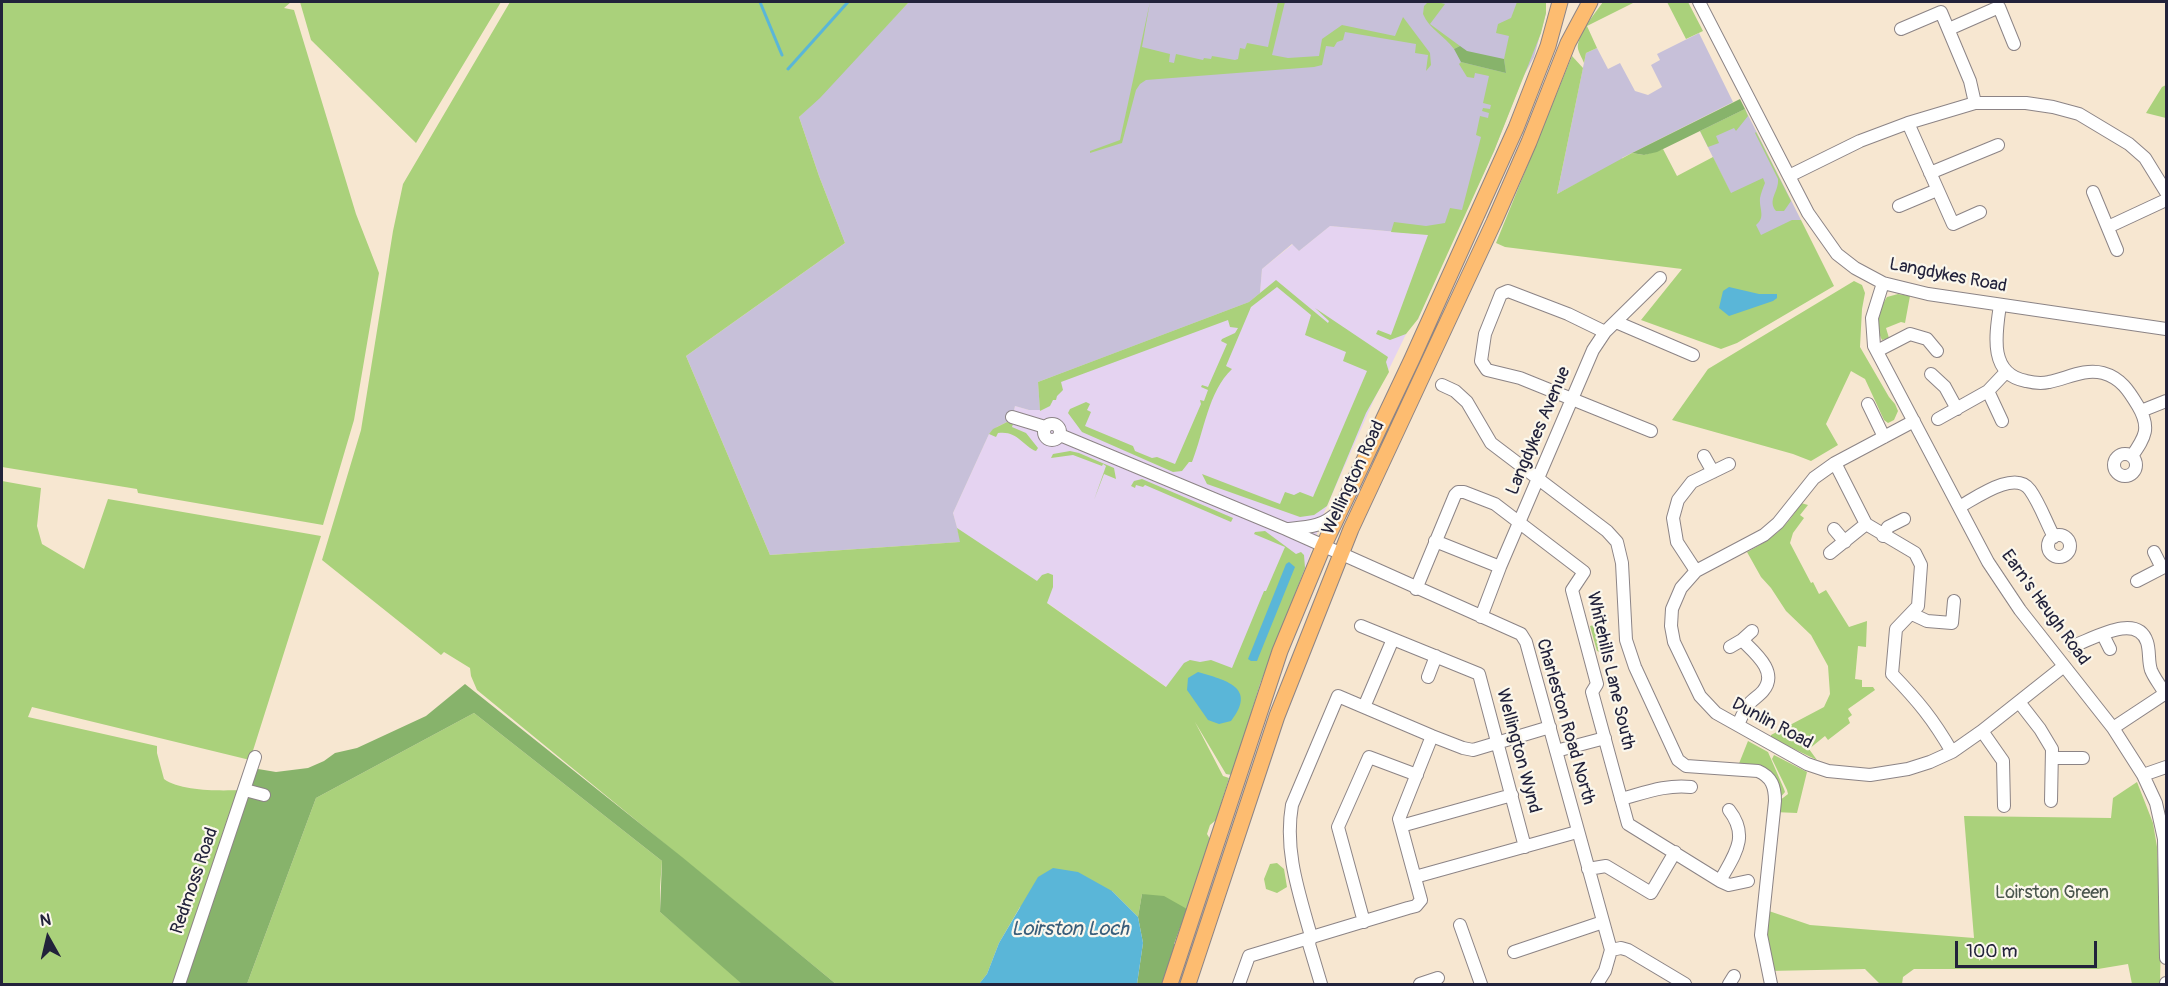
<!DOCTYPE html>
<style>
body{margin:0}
#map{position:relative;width:2168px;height:986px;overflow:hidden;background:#f7e7d1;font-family:Pangolin,sans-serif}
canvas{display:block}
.frame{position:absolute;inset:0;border:3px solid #22223b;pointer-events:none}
.north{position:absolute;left:18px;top:908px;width:60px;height:60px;-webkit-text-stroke:4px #fbf7ec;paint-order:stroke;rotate:352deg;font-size:16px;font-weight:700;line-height:24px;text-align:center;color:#22223b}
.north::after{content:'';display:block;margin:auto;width:21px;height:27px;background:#22223b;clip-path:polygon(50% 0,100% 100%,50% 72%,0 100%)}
.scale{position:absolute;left:1955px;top:941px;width:142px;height:27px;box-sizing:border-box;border:3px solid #22223b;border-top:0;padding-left:8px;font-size:18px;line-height:21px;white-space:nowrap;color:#22223b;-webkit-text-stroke:4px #fbf7ec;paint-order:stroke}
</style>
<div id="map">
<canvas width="2168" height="986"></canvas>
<div class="frame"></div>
<div class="north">N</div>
<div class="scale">100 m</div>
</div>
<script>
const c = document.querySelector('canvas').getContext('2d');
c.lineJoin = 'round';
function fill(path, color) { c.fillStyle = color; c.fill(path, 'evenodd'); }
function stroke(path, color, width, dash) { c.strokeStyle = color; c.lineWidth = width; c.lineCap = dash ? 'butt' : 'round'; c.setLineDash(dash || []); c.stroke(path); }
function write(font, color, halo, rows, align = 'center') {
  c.font = font + ' Pangolin,sans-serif'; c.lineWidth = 4.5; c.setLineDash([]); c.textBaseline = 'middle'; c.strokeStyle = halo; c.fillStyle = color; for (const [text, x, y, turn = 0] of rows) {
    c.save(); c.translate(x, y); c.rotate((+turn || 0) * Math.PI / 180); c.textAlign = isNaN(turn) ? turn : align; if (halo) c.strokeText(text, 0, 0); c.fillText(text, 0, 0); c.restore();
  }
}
fill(new Path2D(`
 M1330 226 1454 237 1418 319 1408 330 1373 402 1324 513 1305 568 1260 684 1232 775 1226 774 1182 698 961 542 953 513 989 434 1011 423 1015 406 1029 410 1038 382 1260 293 1262 269 1293 244 1299 251Z`), '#e5d3f1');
fill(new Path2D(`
 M909 2H1546V13L1534 57 1523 77 1494 151 1454 237 1330 226 1299 251 1292 244 1262 269 1260 293 1249 302 1038 382 1040 410H1029L1015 406 1011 423 1007 422 997 427 989 434 953 513 961 542 770 555 686 356 845 243 819 176 799 117Z
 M1699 33 1733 102 1622 158V160L1557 194 1586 53 1597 48 1608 69 1620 63 1635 91 1648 95 1662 87 1651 65 1660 60 1657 54Z
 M1745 109 1801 220 1755 243 1700 131Z`), '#c7c0d9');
fill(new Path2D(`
 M2 2H291L284 8 294 10 356 214 379 273 354 420 323 525 138 493 137 489 2 467Z
 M300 2H501L416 143 311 40Z
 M510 2H909L820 98 799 117 819 176 845 243 686 356 770 555 960 542 957 528 1037 581 1042 575 1048 573 1053 575V587L1047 603 1166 687 1184 663 1190 660 1200 662 1211 660 1232 668 1264 591H1266L1285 547 1254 534 1255 532 1265 531 1296 554 1301 552 1304 555 1305 568 1260 684 1232 775 1226 774 1195 722 1223 776 1229 778 1216 820 1210 825 1207 834 1210 839 1187 909 1142 894 1138 917 1112 891 1020 907 999 943 987 974 979 984H836L477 690 471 676 470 668 444 652 441 655 322 560 361 430 393 231 403 184Z
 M1150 2 1142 47 1170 54 1169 62 1174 63 1176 54 1203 60 1204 58 1211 59 1212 56 1235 60 1238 59 1240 48 1245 49 1247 43 1268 47 1278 2H1285L1272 55 1288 58 1319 56 1322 39 1342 25 1395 36 1403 17 1430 53 1431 65 1426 71 1428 55 1415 53 1416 44 1345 32 1343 40 1337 42 1334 47 1326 46 1322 65 1314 67 1146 80 1140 84 1136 90 1122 143 1090 153V151L1120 140Z
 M1437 2 1445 4 1430 24 1460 46 1454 49C1445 36 1429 29 1423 14L1424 6 1427 3Z
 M1517 2H1546V13L1541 33 1494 151 1418 319 1406 334 1390 340 1376 334 1378 330 1391 335 1428 235 1391 232 1394 222 1426 226 1445 223 1450 208 1462 210 1481 137 1476 135 1480 116 1488 118 1489 113 1482 111 1483 108 1490 109 1491 105 1483 103 1489 76 1475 73 1474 78 1467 77 1459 64 1461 62 1506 73 1504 59 1509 36 1496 33 1498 24 1511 18Z
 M1603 2H1635L1587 26 1597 48 1586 53 1584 63C1582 58 1579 53 1578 49 1576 36 1596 12 1603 2Z
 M1667 2H1688L1703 31 1686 39Z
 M1572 56 1583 68 1557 194 1632 153 1644 155 1663 149 1677 176 1713 157 1731 193 1763 178 1765 183C1763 188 1761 193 1760 198 1759 209 1766 217 1756 225L1761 235 1792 220H1801L1834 286 1737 343 1721 349 1641 320 1682 269 1505 247 1496 243Z
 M2166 85V118L2146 113 2162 87Z
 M1745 109 1748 116 1736 131 1734 128 1716 136 1719 143 1708 147 1700 131Z
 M1756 132 1791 201 1784 211H1776C1767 200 1779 192 1778 179L1755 133Z
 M1276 280 1328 323 1329 321 1315 308 1388 357 1386 362 1389 372 1366 413 1327 506 1314 515 1300 517 1207 484 1202 474 1280 504 1285 492 1294 495 1300 492 1313 497 1367 371 1343 361 1346 352 1305 335 1311 315 1277 287 1251 307 1226 366 1232 369C1208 392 1204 432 1192 462H1189L1182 471 1173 472 1082 432 1068 413 1070 409 1086 402 1090 404 1087 410 1091 412 1085 426 1133 446 1135 451 1152 458 1157 457 1175 464 1201 404 1200 400 1204 401 1208 390 1201 387 1202 385 1208 387 1227 344 1221 341 1222 339 1235 333 1238 328 1230 327 1228 320 1061 382 1063 390 1057 396 1056 400H1053L1050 406 1040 411 1038 382 1249 302Z
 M1854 281 1862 285 1865 293 1862 309 1860 347 1889 397 1895 404 1898 411 1894 420 1888 423 1884 420 1865 379 1851 371 1826 424 1838 445 1811 461 1793 454 1672 420 1708 369Z
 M1898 294 1910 296 1905 323 1901 322 1886 328 1889 338 1882 340C1875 327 1879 309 1887 297Z
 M1007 422 1013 424 1012 427 1026 433 1038 448 1036 451C1023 446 1017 430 998 433L996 437 989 434 993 429Z
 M1070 451 1079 453 1114 468 1116 479 1104 474 1094 500 1106 466 1103 464 1102 466 1073 455 1051 458 1053 454Z
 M1142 479 1233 518 1231 522 1145 485 1143 487 1136 485 1135 488 1131 486 1134 481Z
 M2 481 41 488 37 526 42 544 84 569 108 499 321 536 250 760 32 707 28 717 157 746V753L164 779C180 791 220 791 239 790L174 984H2Z
 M1801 503 1808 505 1800 515 1804 518 1793 533 1790 543 1811 583 1813 582 1819 594 1826 590 1849 627 1867 621 1866 647 1858 646 1855 679 1862 680V687H1873L1875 690 1848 709 1852 715 1848 718 1850 723 1828 740 1825 736 1809 749 1817 760 1771 738V735L1824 707 1830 694 1828 666 1811 635 1786 611 1771 588 1761 577 1747 552C1774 538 1786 528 1801 503Z
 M1605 622C1608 633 1610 644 1601 652L1597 651 1590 626Z
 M474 713 662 861 660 888V912L744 984H247L316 798Z
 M1748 741 1768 752 1784 789 1785 792 1779 799 1776 785 1738 766Z
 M1774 755 1807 772 1797 813 1774 812 1779 801 1788 794 1787 790 1772 759Z
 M2137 782 2153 823 2157 847 2161 932 2160 984H2132L2128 964 2098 969H1914L1903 977 1902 984H1880L1865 969 1768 971 1763 909 1810 925 1974 938 1964 816 2111 818 2113 798Z
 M1277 863 1284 869 1287 887 1277 893 1266 889 1264 879 1270 864Z`), '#aad17b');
fill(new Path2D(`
 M1460 46 1467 51 1504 59 1506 73 1461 62 1454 49Z
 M1740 99 1745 109 1657 152 1644 155 1632 153Z
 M465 684 682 857 836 984H742L660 912 662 861 474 713 316 798 247 984H179L252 768 276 772 308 768 324 761 335 753 357 748 426 716Z
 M1142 894 1164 896 1187 909 1174 944 1176 945 1163 984H1137L1143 943 1138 917Z`), '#87b36b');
fill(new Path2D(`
 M1729 287 1759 294H1777V298L1773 301 1729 316 1719 308 1723 291Z
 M1289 562 1295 567 1257 661H1251L1248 659 1286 564Z
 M1198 672C1225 680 1258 687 1231 721L1219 724 1208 720 1187 690 1188 678Z
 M1053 868 1078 872 1112 891 1138 917 1143 943 1137 984H979L987 974 999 943 1038 877Z`), '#5ab6d8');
stroke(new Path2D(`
 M760 2 782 55
 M788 69 848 2`), '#5ab6d8', 3);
const minor = new Path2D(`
 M1699 2 1808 213 1837 254 1855 268 1883 283 1928 294 2166 329
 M1901 29 1941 12 1970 81 1975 103
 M1949 29 1999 7 2014 44
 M1908 123 1953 224 1980 212
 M1930 173 1998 145
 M1789 176 1860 141 1908 123 1975 103H2026L2053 107 2079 114 2129 144 2145 158 2166 192
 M2093 192 2117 250
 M1899 206 1937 190
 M2108 227 2166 200
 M1883 283 1872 318 1874 346 1988 562 2020 610 2113 728 2143 775 2156 803 2164 839 2166 958
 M2000 305C1996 333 1988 374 2026 381 2034 383 2041 384 2049 382 2066 379 2084 368 2103 373 2121 378 2129 391 2138 406 2151 428 2145 437 2132 456
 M1616 322 1693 355
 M1605 332 1568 314 1508 291 1501 294 1485 334 1481 361 1487 370 1520 378 1651 431
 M1877 351 1910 334 1927 339 1937 351
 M1931 374 1945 387 1957 409
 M1442 385 1455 391 1467 402 1491 443 1607 531 1617 542 1622 563 1626 640 1635 667 1678 760 1686 766 1758 771C1772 777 1775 787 1775 801L1761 935 1771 984
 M1988 391 2002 421
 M1868 404 1884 437
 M2141 411 2166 401
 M1012 417 1045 427
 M1938 419 1988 391 2006 372
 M1914 421 1835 463 1814 478 1778 523 1764 535 1696 571 1681 588 1672 609 1671 626 1674 642 1700 696 1716 713 1807 764 1828 771 1870 775 1908 769 1930 762 1952 752 1982 731 2064 666
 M1044 432a8 8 0 1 1 16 0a8 8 0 1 1-16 0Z
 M1060 435 1286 529 1521 634 1526 642 1611 950 1605 971 1597 984
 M2114 465a11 11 0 1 1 22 0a11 11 0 1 1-22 0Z
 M1704 456 1713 472
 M1835 463 1866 524 1915 553 1921 565 1918 606 1896 629 1892 674C1918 701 1933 719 1952 752
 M1959 507C1976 498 2015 469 2030 490 2040 504 2046 522 2054 537
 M1287 529C1310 527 1322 527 1339 511
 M1834 529 1845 542
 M2048 546a11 11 0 1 1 22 0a11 11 0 1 1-22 0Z
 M1883 536 1888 527 1904 519
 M1435 541 1500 567
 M2154 552 2162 568
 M1830 553 1866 524
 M1696 571 1677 542 1673 518 1678 500 1692 482 1729 464
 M2137 581 2166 566
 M1416 589 1455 495 1458 492H1464L1495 504 1584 572 1572 590 1597 684 1592 692 1628 824 1720 881 1729 885 1748 881
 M1912 614 1927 621 1952 623 1954 601
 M1481 617 1500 567 1593 350 1605 332 1660 278
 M1361 626 1479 674 1525 847
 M2103 635 2110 649
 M1742 640 1752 631
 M2073 646C2093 639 2137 612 2147 642 2150 651 2148 661 2151 670 2154 678 2161 686 2165 694
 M1730 647 1742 640C1755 653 1779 672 1763 691 1759 696 1753 699 1749 704 1744 710 1741 718 1738 725
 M1428 677 1436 656
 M2019 702 2040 729 2052 749 2051 801
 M1364 707 1393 639
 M2113 728 2166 693
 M1982 731 2003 761 2004 806
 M1556 751 1605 738
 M2052 758H2083
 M2143 775 2166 767
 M245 790 264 795
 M1621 799C1644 793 1667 784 1691 787
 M1401 826 1512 795
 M1588 869 1606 866 1651 893 1675 852
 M1415 877 1577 832
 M1720 881C1734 855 1750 837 1729 810
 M1364 922 1338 827 1369 757 1417 775
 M1460 925 1481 984
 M1611 950 1621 948 1628 950 1685 984
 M1514 952 1603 922
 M179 984 255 757
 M1239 984 1249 956 1408 908 1416 906 1421 900 1399 819 1432 736
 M1321 984 1309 944 1311 936C1299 893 1284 851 1292 805L1338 696 1432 736 1463 748 1473 750 1550 727
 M1420 984 1438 978
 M1729 984 1734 976
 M2166 984V983`);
const major = new Path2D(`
 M1170 984 1280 651 1323 547 1412 359 1516 128 1548 46 1560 2
 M1188 984 1277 716 1351 529 1494 222 1529 142 1568 43 1590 2`);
stroke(minor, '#8c8486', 14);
stroke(major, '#8c8486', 17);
stroke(minor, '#fff', 12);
stroke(major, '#fdbc70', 15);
write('18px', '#22223b', '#fbf7ec', [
 ["Langdykes Road",1948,276,11],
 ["Langdykes Avenue",1539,431,-67],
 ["Wellington Road",1354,478,-65],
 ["Earn's Heugh Road",2045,608,54],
 ["Whitehills Lane South",1610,671,77],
 ["Charleston Road North",1565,722,74],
 ["Dunlin Road",1772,724,28],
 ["Wellington Wynd",1518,751,75],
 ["Redmoss Road",195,881,-71]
]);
write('18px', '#4b574e', '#fbf7ec', [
 ["Loirston Green",2052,893]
]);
write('italic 20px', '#385d7a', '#fbf7ec', [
 ["Loirston Loch",1070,930]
]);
</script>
